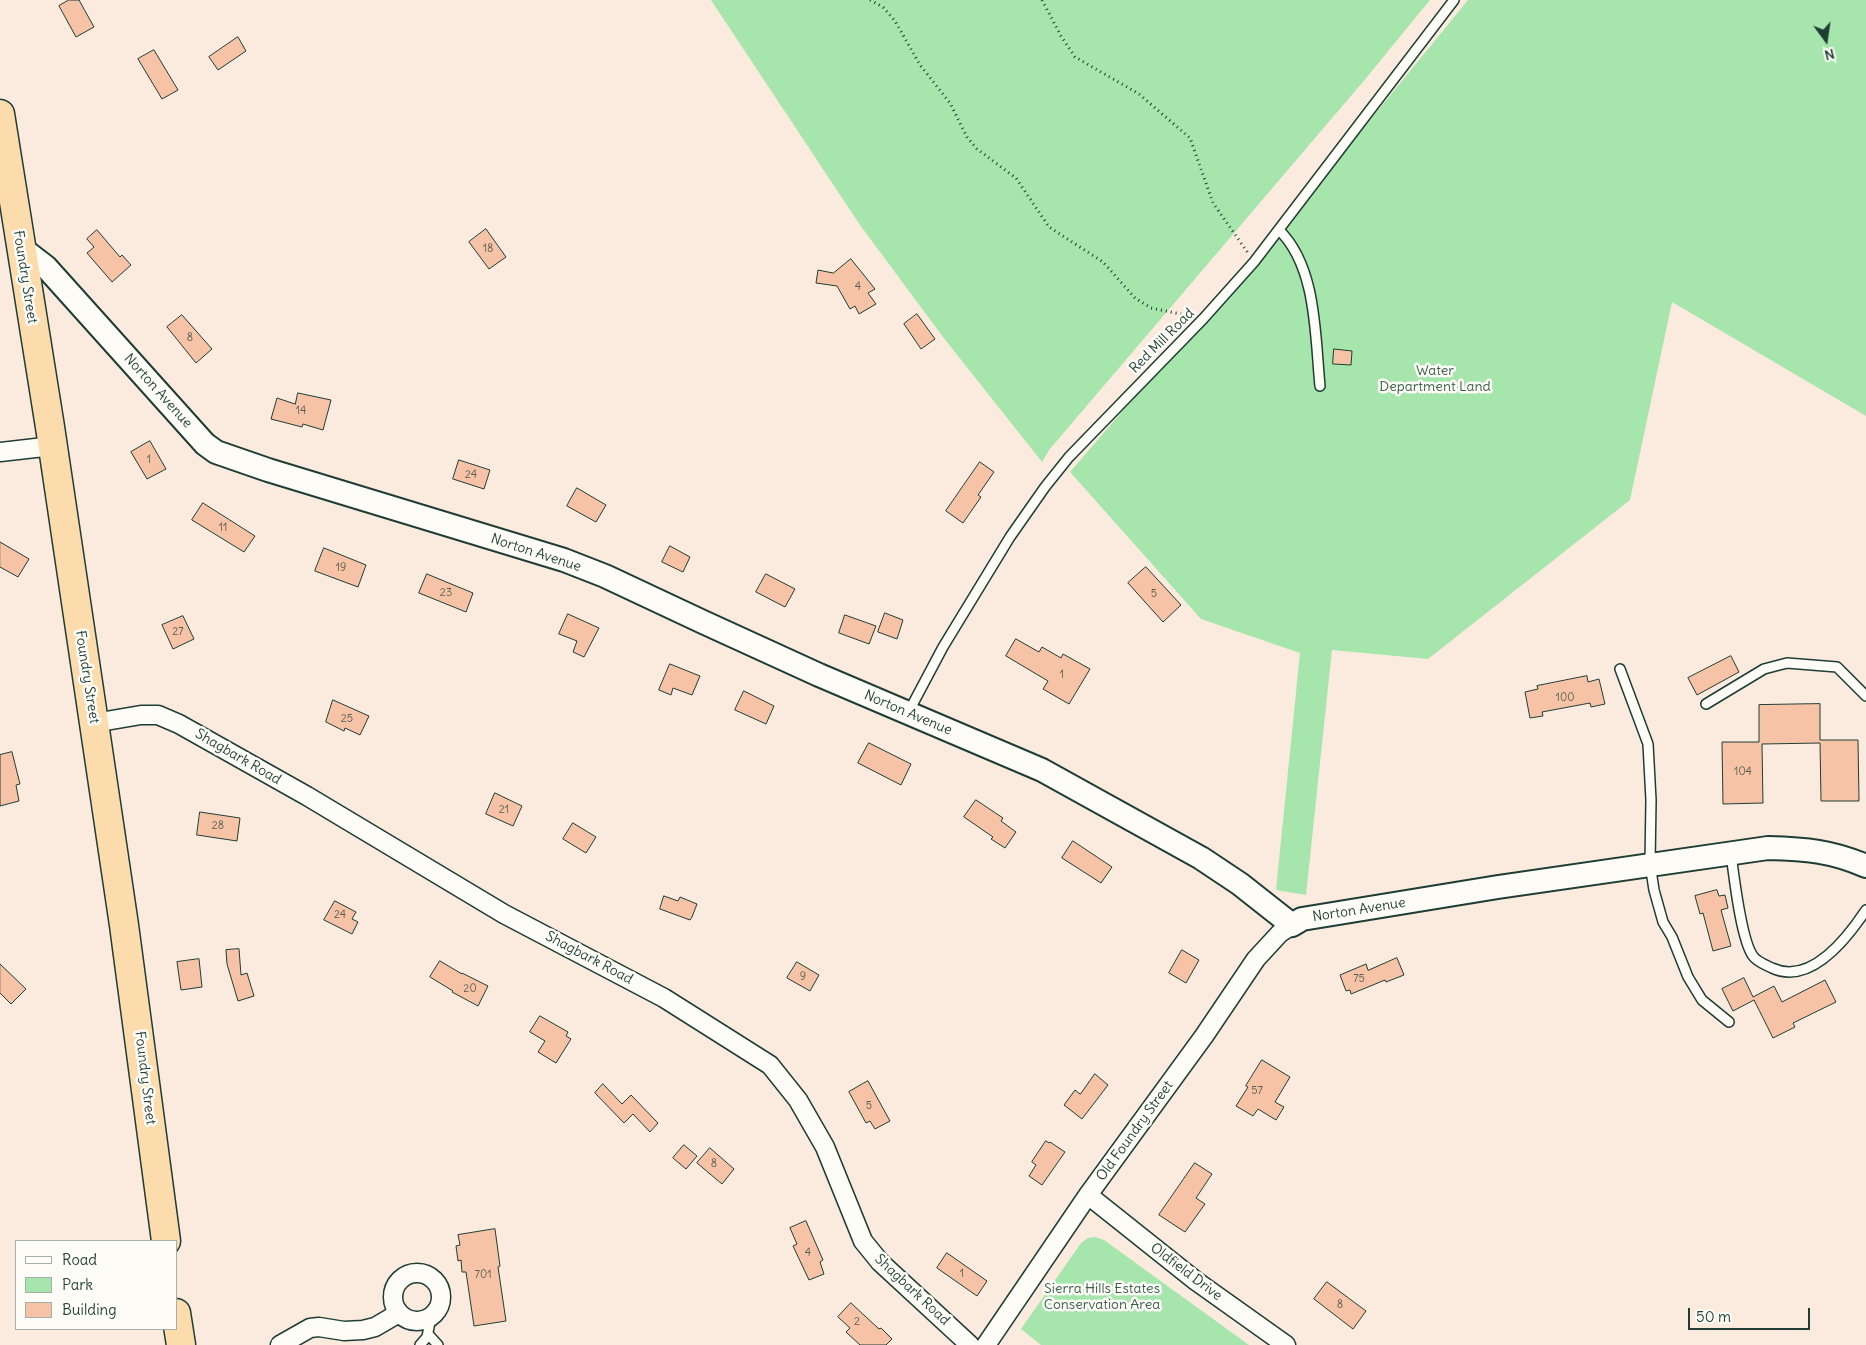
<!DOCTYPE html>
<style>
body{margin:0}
#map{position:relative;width:1866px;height:1345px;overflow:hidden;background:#fbebdf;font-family:Delius,sans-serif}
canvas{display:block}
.legend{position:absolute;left:15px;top:1240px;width:162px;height:90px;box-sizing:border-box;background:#fdfcf7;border:1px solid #a4b0a9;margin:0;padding:6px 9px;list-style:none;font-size:15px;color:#1f3d34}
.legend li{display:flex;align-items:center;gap:10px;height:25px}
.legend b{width:25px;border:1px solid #a4b0a9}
.north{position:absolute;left:1801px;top:15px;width:50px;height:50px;-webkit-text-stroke:4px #fdfcf7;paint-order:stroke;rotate:166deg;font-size:14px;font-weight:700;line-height:20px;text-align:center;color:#1f3d34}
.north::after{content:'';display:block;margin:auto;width:18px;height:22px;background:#1f3d34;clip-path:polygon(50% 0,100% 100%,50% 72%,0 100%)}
.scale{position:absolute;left:1688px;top:1308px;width:122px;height:22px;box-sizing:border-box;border:2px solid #1f3d34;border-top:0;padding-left:6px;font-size:15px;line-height:18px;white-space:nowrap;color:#1f3d34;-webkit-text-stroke:4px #fdfcf7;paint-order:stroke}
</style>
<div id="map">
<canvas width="1866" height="1345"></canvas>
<ul class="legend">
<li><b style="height:6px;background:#fdfcf7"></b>Road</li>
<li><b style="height:14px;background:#a6e5ac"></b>Park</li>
<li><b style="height:14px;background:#f6c3a6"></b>Building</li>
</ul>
<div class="north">N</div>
<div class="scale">50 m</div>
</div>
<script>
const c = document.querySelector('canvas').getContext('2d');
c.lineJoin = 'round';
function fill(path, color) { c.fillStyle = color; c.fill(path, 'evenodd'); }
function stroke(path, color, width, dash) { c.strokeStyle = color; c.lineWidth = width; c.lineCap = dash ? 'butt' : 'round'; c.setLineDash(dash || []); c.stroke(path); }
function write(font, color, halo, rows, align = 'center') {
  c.font = font + ' Delius,sans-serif'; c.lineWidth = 5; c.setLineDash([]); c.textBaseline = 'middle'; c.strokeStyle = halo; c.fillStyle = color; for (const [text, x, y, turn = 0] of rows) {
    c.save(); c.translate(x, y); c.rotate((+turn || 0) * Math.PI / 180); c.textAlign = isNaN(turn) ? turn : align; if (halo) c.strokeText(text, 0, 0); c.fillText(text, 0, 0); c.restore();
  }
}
fill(new Path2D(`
 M711 0H1430L1362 83 1049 450 1042 462 943 337 860 225Z
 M1468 0H1866V416L1672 302 1630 500 1428 659 1332 650 1306 895 1276 890 1300 653 1201 619 1070 472 1317 185Z
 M1095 1237 1104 1240 1249 1345H1041L1021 1329 1081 1243 1088 1238Z`), '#a6e5ac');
const building = new Path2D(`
 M69 0H79L94 27 76 37 59 6Z
 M238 37 246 51 218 70 209 57Z
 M154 50 178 90 162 99 138 59Z
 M486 229 506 257 489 269 469 242Z
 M97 230 120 257 122 255 131 265 112 282 87 253 94 247 87 239Z
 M851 259 875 289 868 293 876 304 859 314 855 306 850 309 837 286 816 283 818 270 833 273Z
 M917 314 935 339 921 349 904 324Z
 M182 315 212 349 196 363 167 327Z
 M1334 349 1352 351 1351 365 1333 364Z
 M298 393 331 400 323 430 303 424 302 427 271 419 277 398 295 404Z
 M150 441 166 469 147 479 131 452Z
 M459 460 490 470 484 489 453 479Z
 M980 462 994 472 978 495 981 497 963 523 946 511Z
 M577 488 606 505 596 522 567 506Z
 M203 503 255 536 244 552 192 520Z
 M0 542 29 559 18 577 0 567Z
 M670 546 690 557 683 572 662 562Z
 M324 548 366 565 358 587 315 571Z
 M1146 567 1181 605 1163 622 1128 583Z
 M427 574 473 593 466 612 419 593Z
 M766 574 795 589 785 607 756 592Z
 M885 613 903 620 897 639 878 632Z
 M568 614 599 628 584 657 573 652 577 641 559 634Z
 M845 615 876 626 869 644 839 633Z
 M183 616 194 639 173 649 162 625Z
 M1016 639 1039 652 1042 647 1061 658 1063 654 1090 669 1069 704 1043 689 1048 681 1006 656Z
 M1731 656 1739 672 1697 695 1688 678Z
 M670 664 700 676 692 695 673 688 671 695 659 690Z
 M1587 676 1588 682 1599 679 1605 704 1591 707 1590 703 1542 712 1543 716 1530 718 1525 692 1538 689 1537 686Z
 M744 691 774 706 766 724 735 710Z
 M333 700 369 716 360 735 345 728 344 731 326 722Z
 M1820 704V740H1858L1859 801H1821L1820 743 1762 744 1763 803 1723 804 1722 742H1759V705Z
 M869 743 911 764 901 785 858 763Z
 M12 752 20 784 16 785 19 801 0 806V755Z
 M495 793 522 806 513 826 486 814Z
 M976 800 1003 818 1001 821 1016 832 1005 848 991 839 993 837 964 817Z
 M200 812 240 818 237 841 197 835Z
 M573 823 596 837 586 853 563 839Z
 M1073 841 1112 867 1101 883 1062 858Z
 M1717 890 1719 896 1725 895 1728 908 1721 910 1731 946 1713 951 1703 913 1700 914 1695 896Z
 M664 896 678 901 680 897 697 904 692 917 690 920 660 909Z
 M335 901 356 912 352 919 358 922 352 934 324 920Z
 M239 949 241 975 247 973 254 996 238 1001 227 964 226 950Z
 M1182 950 1199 960 1186 983 1169 973Z
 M1397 958 1404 975 1386 982 1385 980 1351 994 1350 990 1346 991 1340 975 1366 964 1368 970Z
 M199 959 202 987 181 990 177 962Z
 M440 961 462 974V973L488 986 478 1006 452 992 453 991 430 977Z
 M797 962 819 975 810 991 787 978Z
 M0 964 26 989 11 1004 0 993Z
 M1744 978 1753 997 1774 986 1782 1002 1825 980 1836 1002 1793 1023 1795 1027 1773 1038 1754 1000 1733 1011 1722 989Z
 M540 1016 568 1032 566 1036 571 1039 556 1063 538 1052 545 1041 530 1032Z
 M1262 1060 1290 1077 1275 1102 1284 1107 1276 1120 1258 1109 1253 1116 1236 1106 1248 1087 1246 1086Z
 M1095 1074 1108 1085 1082 1119 1064 1105 1075 1090 1080 1094Z
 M868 1081 890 1121 875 1129 870 1121 866 1123 849 1092Z
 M603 1084 622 1104 631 1095 658 1123 650 1132 633 1114 624 1123 595 1093Z
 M1046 1141 1049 1143 1050 1142 1065 1152 1042 1185 1029 1176 1036 1165 1032 1162Z
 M684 1145 697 1156 686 1169 673 1158Z
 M710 1148 734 1169 722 1184 697 1163Z
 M1195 1163 1212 1174 1196 1198 1205 1204 1185 1232 1159 1215Z
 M806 1221 823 1260 820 1262 824 1274 809 1280 793 1246 797 1244 790 1228Z
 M495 1229 500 1266 498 1267 506 1321 474 1326 466 1272H462L461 1260 458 1261 456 1246 460 1245 458 1235Z
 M947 1253 987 1281 977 1296 937 1268Z
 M1327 1282 1366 1311 1353 1329 1314 1299Z
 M851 1303 879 1329 881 1328 892 1339 886 1345H860L846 1332 850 1328 838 1317Z`);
fill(building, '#f6c3a6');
stroke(building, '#1f3d34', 1);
const service = new Path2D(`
 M1279 230C1317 267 1315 336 1320 386
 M1620 669 1648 744 1651 800 1650 864 1654 890 1663 922 1672 937 1688 977 1702 1000 1729 1022
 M1706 704 1764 669 1787 663 1837 667 1866 696
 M908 713 943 647 1010 537 1045 487 1069 457 1203 319 1254 262 1454 0
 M1731 854C1734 876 1741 940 1753 956 1757 962 1766 965 1772 968 1811 986 1848 937 1866 910
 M428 1334 438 1345
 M420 1345 427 1337 431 1317`);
const minor = new Path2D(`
 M0 452 53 446
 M94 723 141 715H158L179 724 307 796 504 914 664 998 770 1065 798 1100 825 1147 863 1241 880 1262 970 1345
 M1088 1195 1196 1281 1286 1345
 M393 1297a24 24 0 1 1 48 0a24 24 0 1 1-48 0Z
 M280 1345 310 1328 319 1327 344 1331 363 1330 375 1327 399 1313
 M986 1345 1088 1195 1204 1036 1256 959 1280 933 1292 925`);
const tertiary = new Path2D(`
 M20 247 46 267 205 444 216 452 268 470 564 560 605 576 703 622 819 675 1042 770 1201 858 1240 884 1292 925 1302 919 1498 887 1768 848C1806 849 1831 851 1866 866`);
const trunk = new Path2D(`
 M0 114 50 427 124 925 166 1241
 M176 1313 181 1345`);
stroke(service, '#1f3d34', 12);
stroke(minor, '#1f3d34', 21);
stroke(tertiary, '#1f3d34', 26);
stroke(trunk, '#1f3d34', 31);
stroke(new Path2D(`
 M870 0 883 7 895 21 920 65 950 103 967 137 977 149 1016 178 1049 227 1103 262 1135 298 1151 308 1190 316
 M1042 0 1061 36 1075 57 1139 94 1190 138 1213 203 1248 253`), '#1f3d34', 3, [1, 4]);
stroke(service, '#fdfcf7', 9);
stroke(minor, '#fdfcf7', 18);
stroke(tertiary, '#fdfcf7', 22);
stroke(trunk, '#fcdcac', 28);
write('11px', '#555e50', null, [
 ["18",488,249],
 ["4",858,287],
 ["8",190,338],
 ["14",301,411],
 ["1",149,460],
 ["24",471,475],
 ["11",223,528],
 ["19",341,568],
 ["23",446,593],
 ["5",1154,594],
 ["27",178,632],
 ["1",1062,675],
 ["100",1565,698],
 ["25",347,719],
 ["104",1743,772],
 ["21",504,810],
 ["28",218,826],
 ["24",340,915],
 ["9",803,977],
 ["75",1359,979],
 ["20",470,989],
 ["57",1257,1091],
 ["5",869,1106],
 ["8",714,1164],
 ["4",808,1253],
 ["1",962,1274],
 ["701",483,1275],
 ["8",1340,1305],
 ["2",857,1322]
]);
write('14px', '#1f3d34', '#fdfcf7', [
 ["Foundry Street",25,277,81],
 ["Red Mill Road",1162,341,-45],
 ["Norton Avenue",158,391,48],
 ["Norton Avenue",536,553,18],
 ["Foundry Street",87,677,81],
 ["Norton Avenue",908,713,23],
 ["Shagbark Road",238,757,30],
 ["Norton Avenue",1359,910,-9],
 ["Shagbark Road",589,958,28],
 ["Foundry Street",145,1078,83],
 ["Old Foundry Street",1135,1131,-54],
 ["Oldfield Drive",1186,1272,37],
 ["Shagbark Road",912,1290,43]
]);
write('14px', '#3a5f4c', '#fdfcf7', [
 ["Water",1435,371],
 ["Department Land",1435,387],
 ["Sierra Hills Estates",1102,1289],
 ["Conservation Area",1102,1305]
]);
</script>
